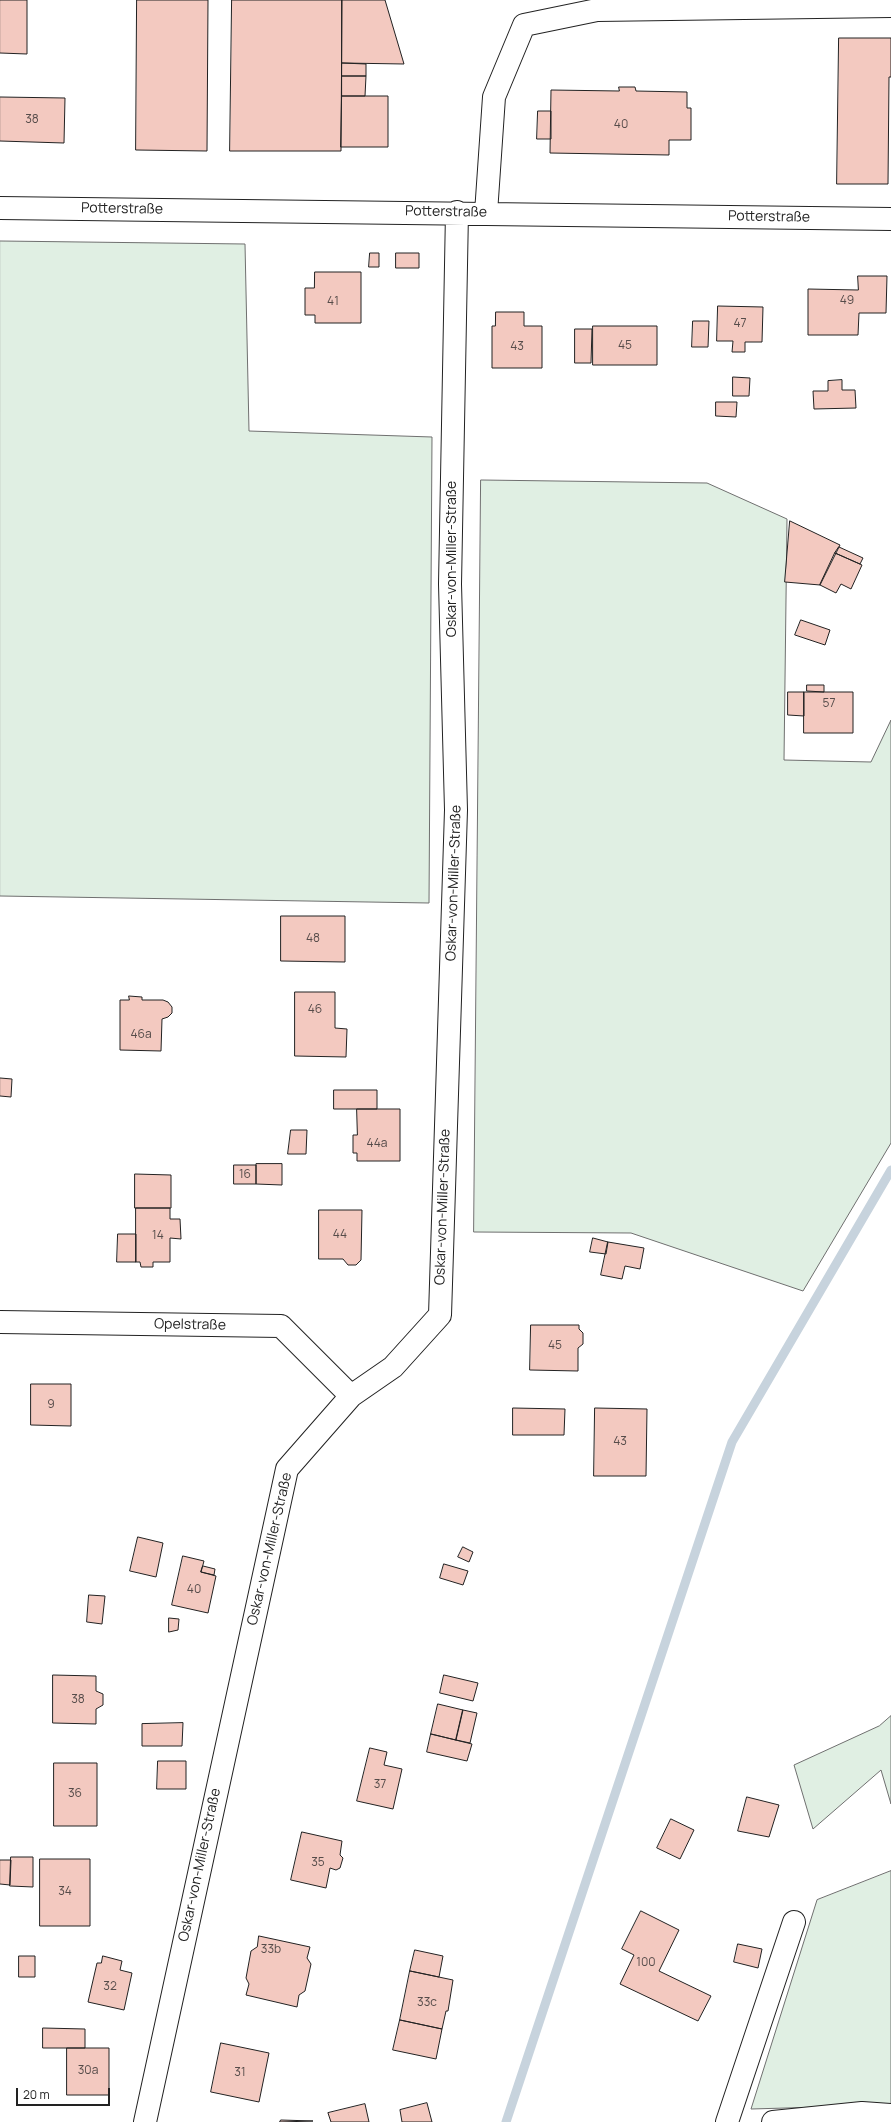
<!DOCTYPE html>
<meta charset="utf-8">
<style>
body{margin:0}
#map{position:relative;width:891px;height:2122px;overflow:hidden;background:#fff;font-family:Manrope,sans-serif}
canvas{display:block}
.scale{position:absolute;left:16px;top:2088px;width:94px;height:18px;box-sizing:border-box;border:2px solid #222;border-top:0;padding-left:5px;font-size:12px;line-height:14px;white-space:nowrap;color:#222;-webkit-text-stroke:3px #fff;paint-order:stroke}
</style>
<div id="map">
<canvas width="891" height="2122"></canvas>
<div class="scale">20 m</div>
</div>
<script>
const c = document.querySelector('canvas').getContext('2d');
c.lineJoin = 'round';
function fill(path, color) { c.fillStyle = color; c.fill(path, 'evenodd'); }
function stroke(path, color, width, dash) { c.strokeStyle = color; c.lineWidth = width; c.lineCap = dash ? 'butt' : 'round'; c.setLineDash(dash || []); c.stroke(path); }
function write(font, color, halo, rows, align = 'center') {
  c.font = font + ' Manrope,sans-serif'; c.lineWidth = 3; c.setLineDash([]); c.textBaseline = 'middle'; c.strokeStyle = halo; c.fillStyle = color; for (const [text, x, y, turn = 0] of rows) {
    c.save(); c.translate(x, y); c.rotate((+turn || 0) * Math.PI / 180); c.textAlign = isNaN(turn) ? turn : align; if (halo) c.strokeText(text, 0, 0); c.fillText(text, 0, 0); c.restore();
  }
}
const green = new Path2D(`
 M0 241 245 244 249 431 432 437 429 903 0 896Z
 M481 480 707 483 787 519 784 760 871 762 891 720V1143L803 1291 631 1233 474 1232Z
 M891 1716V1804L881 1770 813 1829 794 1765 879 1726Z
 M891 1871V2105L751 2109 817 1900Z`);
fill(green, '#e0efe3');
stroke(green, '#6f6f6f', 1);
stroke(new Path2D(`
 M506 2122 732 1442 891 1170`), '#c7d3dd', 9);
const building = new Path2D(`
 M0 0H27V54L0 53Z
 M137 0H208L207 151 136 150Z
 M232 0H342L341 151H230Z
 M342 0H385L404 64 342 63Z
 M839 38H891V77H889L888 184H837Z
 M342 63 366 64V76H342Z
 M342 76H366L365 96H342Z
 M619 87H635L636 91 687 92V108H691V140H669V155L550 153 551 90 619 91Z
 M342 96H388V147H341Z
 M0 97 65 98 64 143 0 141Z
 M538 111H551V139H537Z
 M370 253H379V267H369Z
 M396 253H419V268H396Z
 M315 272H361V323H315V315H305V288H314Z
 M858 276H887L886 313H859L858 335H808V289L858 290Z
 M718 306 763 307 762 342H745V352H732L733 341H717Z
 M496 312H524V326H542V368H492V326H495Z
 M693 321H709L708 347H692Z
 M593 326H657V365H593Z
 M575 329H592L591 363H575Z
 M733 377 750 378 749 396H733Z
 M842 380V390H855L856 408 814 409 813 391H828V381Z
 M716 402H737L736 417 716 416Z
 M790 521 840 545 820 585 785 582Z
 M839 547 863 558 860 564 835 553Z
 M835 553 862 565 851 589 841 584 836 593 820 585Z
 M801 620 830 630 825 645 795 635Z
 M807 685H824V692L807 691Z
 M788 692H804V716L788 715Z
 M804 692H853V733H804Z
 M281 916H345V962L281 961Z
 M295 992H335V1028L347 1029 346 1057 295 1056Z
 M129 996 142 997V1000H163L168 1002 172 1007V1013L168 1017 162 1019 161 1051 120 1050V1000H129Z
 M0 1078 12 1079 11 1097 0 1096Z
 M334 1090H377V1109H334Z
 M357 1109H400V1161H357V1153H353V1135H357Z
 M291 1130H307L306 1154H288Z
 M282 1164V1185L256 1184V1164Z
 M234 1165H256V1184H234Z
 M135 1174 171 1175V1208H135Z
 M136 1208H170V1219H180L181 1239 170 1238V1262H153V1267H141L140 1262H136Z
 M319 1210H362L361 1260 356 1265H348L343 1259H319Z
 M118 1234H136V1262H117Z
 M593 1238 608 1242 606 1254 590 1252Z
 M608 1242 644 1248 640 1269 625 1266 622 1279 601 1275Z
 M531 1325H579V1329L583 1333V1344L578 1348V1371L530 1370Z
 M31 1384H71V1426L31 1425Z
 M513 1408 565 1409 564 1435H513Z
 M595 1408 647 1409 646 1476H594Z
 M138 1537 163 1543 156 1577 130 1571Z
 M463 1547 473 1552 469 1562 458 1557Z
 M183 1556 204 1561 201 1572 216 1576 208 1613 172 1605Z
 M444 1564 468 1571 463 1585 440 1578Z
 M203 1566 215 1569 214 1575 201 1572Z
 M89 1595 105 1596 102 1624 87 1622Z
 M169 1618 179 1619 178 1630 169 1632Z
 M53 1675 96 1676V1691L103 1694V1705L96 1709V1724L53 1723Z
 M444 1675 478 1683 473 1701 440 1693Z
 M438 1704 463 1710 456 1740 431 1734Z
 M463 1710 477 1713 470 1743 456 1740Z
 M183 1723 182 1746H142V1724Z
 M431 1734 472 1744 467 1761 427 1752Z
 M370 1748 387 1752 384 1765 402 1769 393 1809 357 1801Z
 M158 1761H186V1789H157Z
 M54 1763H97V1826H54Z
 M747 1797 779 1805 769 1837 738 1831Z
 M671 1819 694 1830 680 1859 657 1848Z
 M302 1832 342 1841 340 1855 343 1858 340 1868 336 1870 330 1868 326 1888 291 1880Z
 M11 1857H33V1887L10 1886Z
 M40 1859H90V1926H40Z
 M0 1860H11L10 1885 0 1884Z
 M641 1911 679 1930 659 1971 711 1996 698 2021 620 1984 634 1955 622 1949Z
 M259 1936 310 1947 307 1958 311 1964 305 1991 299 1995 297 2007 246 1995 249 1984 246 1978 251 1951 257 1947Z
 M738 1944 762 1949 758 1968 734 1962Z
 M415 1950 443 1956 439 1977 410 1971Z
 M19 1956H35V1977H19Z
 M103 1956 122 1961 120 1970 132 1973 124 2010 88 2002 97 1963H101Z
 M410 1971 453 1980 448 2011H446L442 2029 400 2020Z
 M400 2020 442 2029 436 2059 393 2050Z
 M43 2028 85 2029V2048H43Z
 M221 2043 269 2053 259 2102 211 2092Z
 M67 2048H109V2095H67Z
 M427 2103 432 2122H402L400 2110Z
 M365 2104 369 2122H331L328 2113Z
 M281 2120 313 2121 280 2122Z`);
fill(building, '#f3c9c0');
stroke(building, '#222', 1);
const minor = new Path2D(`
 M0 208 891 219
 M486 213 494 97 524 25 597 10 891 6
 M0 1322 281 1326 351 1396
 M145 2122 287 1469 351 1396 393 1367 440 1315 456 810 450 584 457 212
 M727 2122 794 1922
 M773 2122 862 2113 891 2115`);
stroke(minor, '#222', 24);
stroke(minor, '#fff', 22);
write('12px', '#564c4a', null, [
 ["38",32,120],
 ["40",621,125],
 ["49",847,301],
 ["41",333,302],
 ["47",740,324],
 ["45",625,346],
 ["43",517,347],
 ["57",829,704],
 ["48",313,939],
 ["46",315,1010],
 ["46a",141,1035],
 ["44a",377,1144],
 ["16",245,1175],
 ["44",340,1235],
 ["14",158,1236],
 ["45",555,1346],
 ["9",51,1405],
 ["43",620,1442],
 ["40",194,1590],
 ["38",78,1700],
 ["37",380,1785],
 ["36",75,1794],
 ["35",318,1863],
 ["34",65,1892],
 ["33b",271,1950],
 ["100",646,1963],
 ["32",110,1987],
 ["33c",427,2003],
 ["30a",88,2071],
 ["31",240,2073]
]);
write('14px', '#222', '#fff', [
 ["Potterstraße",122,209,1],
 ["Potterstraße",446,212,1],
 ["Potterstraße",769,217,1],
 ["Oskar-von-Miller-Straße",452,559,-90],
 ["Oskar-von-Miller-Straße",454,883,-88],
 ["Oskar-von-Miller-Straße",443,1207,-88],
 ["Opelstraße",190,1325,1],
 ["Oskar-von-Miller-Straße",270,1549,-77],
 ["Oskar-von-Miller-Straße",200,1865,-78]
]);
</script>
